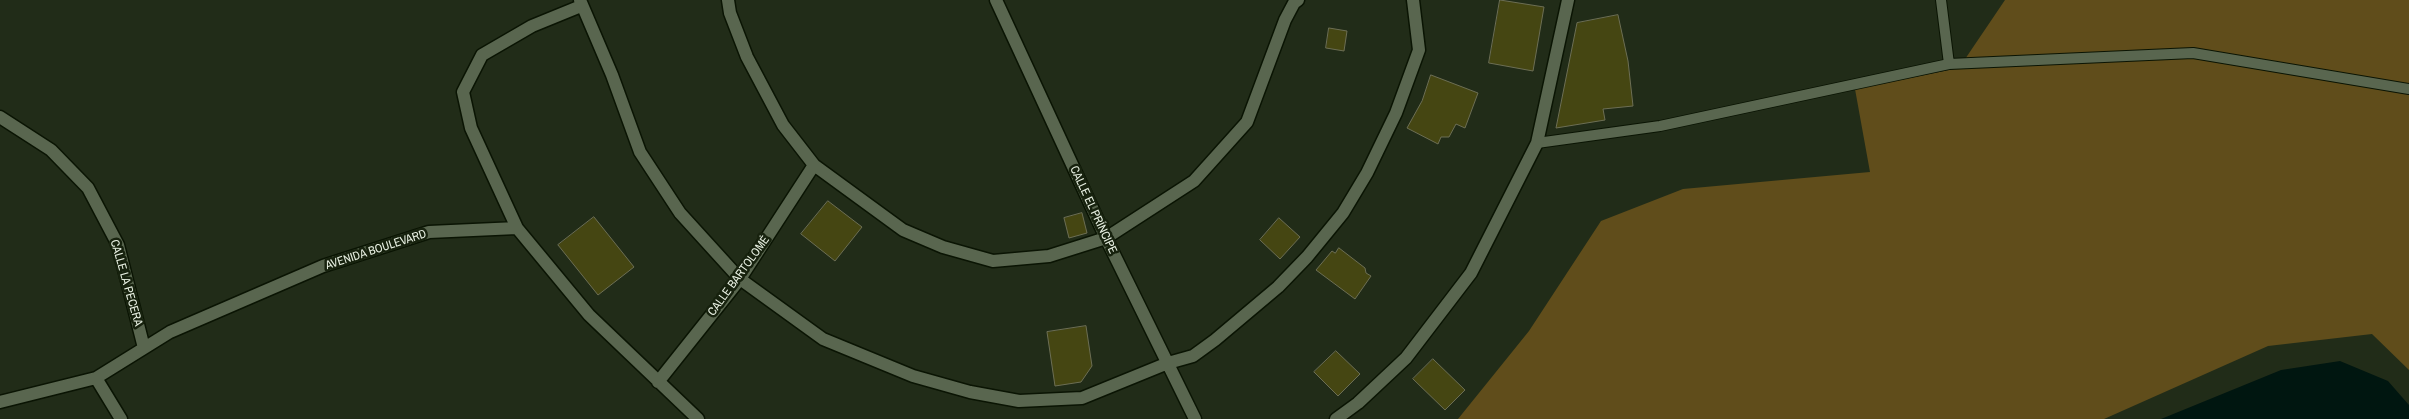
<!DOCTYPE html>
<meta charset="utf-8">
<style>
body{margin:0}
canvas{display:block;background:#212c18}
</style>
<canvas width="2409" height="419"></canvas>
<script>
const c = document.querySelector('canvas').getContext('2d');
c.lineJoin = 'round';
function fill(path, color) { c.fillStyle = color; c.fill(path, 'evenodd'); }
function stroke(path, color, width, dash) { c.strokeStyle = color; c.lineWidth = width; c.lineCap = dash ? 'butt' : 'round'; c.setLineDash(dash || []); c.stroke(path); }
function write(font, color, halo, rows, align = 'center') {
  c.font = font + ' "Archivo Narrow",sans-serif'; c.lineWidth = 5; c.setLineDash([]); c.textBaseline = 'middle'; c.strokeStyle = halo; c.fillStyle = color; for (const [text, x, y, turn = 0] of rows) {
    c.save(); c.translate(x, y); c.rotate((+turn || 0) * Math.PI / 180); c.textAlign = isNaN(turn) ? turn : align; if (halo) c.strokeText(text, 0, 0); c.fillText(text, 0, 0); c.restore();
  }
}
fill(new Path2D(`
 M2005 0H2409V370L2372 334 2268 346 2104 419H1458L1529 331 1601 221 1683 189 1870 172 1855 89 1959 68Z`), '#604d1b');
fill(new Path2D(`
 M2340 361 2388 381 2409 405V419H2161L2281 370Z`), '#001610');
const building = new Path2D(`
 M1500 0 1544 7 1533 71 1489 63Z
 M1618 15 1628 61 1633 106 1603 109 1605 120 1556 128 1577 23Z
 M1329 28 1347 31 1344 51 1326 48Z
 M1431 75 1478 93 1465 128 1456 124 1449 137H1441L1438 144 1407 128 1422 101Z
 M828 201 862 227 835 261 801 234Z
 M1082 213 1087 233 1069 238 1064 218Z
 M594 217 634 267 598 295 558 245Z
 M1279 218 1300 237 1280 259 1260 240Z
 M1339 248 1365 268 1366 273 1371 276 1355 299 1316 270 1332 251 1335 253Z
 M1086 326 1092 366 1081 382 1055 386 1047 332Z
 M1336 351 1360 374 1338 396 1314 372Z
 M1433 359 1465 390 1445 410 1413 379Z`);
fill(building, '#454612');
stroke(building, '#6c6e54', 1);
const lane = new Path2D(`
 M1941 0 1949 64
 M1537 143 1660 126 1949 64 2193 53 2409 89`);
const street = new Path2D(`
 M580 0 612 75 640 152 680 213 740 279 823 339 913 376 970 392 1019 401 1082 398 1168 363 1193 356 1215 340 1278 287 1307 257 1343 213 1367 173 1396 113 1419 50 1413 0
 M728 0 730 13 747 57 783 125 814 165 903 230 943 247 993 261 1049 256 1106 238 1194 181 1247 122 1285 20 1294 3 1298 0
 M996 0 1106 238 1195 419
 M0 117 51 150 88 188 118 245 144 348
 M517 228 471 128 463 92 482 55 532 26 581 6
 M96 378 121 419
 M658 382 740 279 814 165
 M0 402 96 378 170 332 323 266 429 232 517 228 589 315 698 419
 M1336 419 1358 403 1406 358 1471 273 1537 143 1568 0`);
stroke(lane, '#0a1403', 12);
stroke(street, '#0a1403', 15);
stroke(lane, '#59664f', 10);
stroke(street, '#59664f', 12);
write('12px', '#e9f1e3', '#17220e', [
 ["CALLE EL PRÍNCIPE",1093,210,65],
 ["AVENIDA BOULEVARD",376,250,-18],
 ["CALLE BARTOLOMÉ",739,276,-54],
 ["CALLE LA PECERA",126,283,74]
]);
</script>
